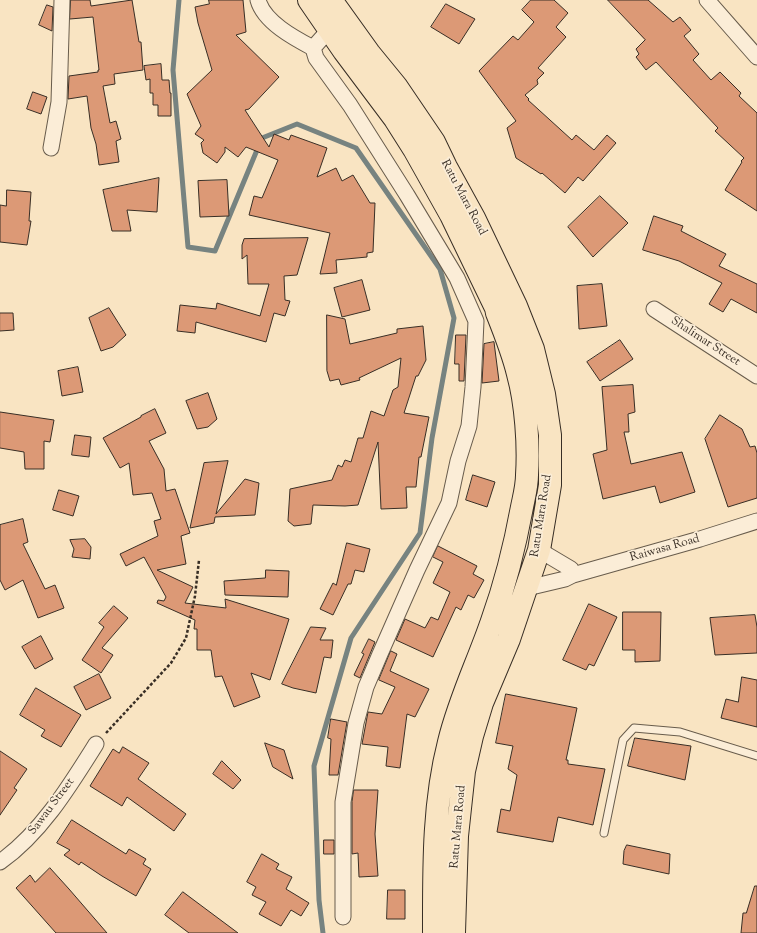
<!DOCTYPE html>
<style>
body{margin:0}
canvas{display:block;background:#f9e4c2}
</style>
<canvas width="757" height="933"></canvas>
<script>
const c = document.querySelector('canvas').getContext('2d');
c.lineJoin = 'round';
function stroke(path, color, width, dash) { c.strokeStyle = color; c.lineWidth = width; c.lineCap = dash ? 'butt' : 'round'; c.setLineDash(dash || []); c.stroke(path); }
function fill(path, color) { c.fillStyle = color; c.fill(path, 'evenodd'); }
function write(font, color, halo, rows, align = 'center') {
  c.font = font + ' "Sorts Mill Goudy",serif'; c.lineWidth = 3.5; c.setLineDash([]); c.textBaseline = 'middle'; c.strokeStyle = halo; c.fillStyle = color; for (const [text, x, y, turn = 0] of rows) {
    c.save(); c.translate(x, y); c.rotate((+turn || 0) * Math.PI / 180); c.textAlign = isNaN(turn) ? turn : align; if (halo) c.strokeText(text, 0, 0); c.fillText(text, 0, 0); c.restore();
  }
}
stroke(new Path2D(`
 M179 0 173 70 188 247 215 251 262 138 297 124 356 148 440 269 454 318 432 438 420 533 351 638 314 766 319 900 323 933`), '#778380', 5);
const building = new Path2D(`
 M71 0H90L91 6 132 0 139 42H141L143 70 114 74 115 84 103 86 110 123 116 121 121 139 116 141 119 162 99 165 96 144 91 128 87 96 68 99 69 76 98 72V70H99L93 17 70 19Z
 M209 0H243L246 32 236 35 279 77 249 109 245 110 269 147 274 134 289 140 291 135 327 148 317 177 336 168 342 181 353 175 370 203H375L373 252 367 253V257L336 260 337 273 320 274 330 233 249 215 254 196 262 198 278 160 246 147 238 157 225 147V152L217 163 203 153 201 143 204 140 195 134 201 126 187 94 212 70 198 23 195 7 209 4Z
 M531 0H554L568 13 556 27 566 37 538 68 544 73 537 80 538 84 525 95 529 99 528 100 572 140 576 135 594 150 607 135 616 143 583 181 578 177 565 193 542 173 541 174 516 158 507 128 516 121 479 71 513 36 518 40 534 22 522 10Z
 M608 0H648L673 22 680 17 691 30 684 36 699 54 693 60 711 80 720 72 741 93 739 96 757 113V211L725 190 742 162 741 161 744 158 715 131 718 128 656 62 646 70 636 57 639 54 636 49 645 40Z
 M446 4 475 19 459 44 431 27Z
 M47 5 53 7 52 31 39 25Z
 M161 64 162 80H169L170 93H171V116H158V105H153V93H150V79L146 80 144 66Z
 M33 92 47 97 41 114 27 109Z
 M159 178 157 212 127 210 131 231H112L103 190Z
 M227 180 229 216 200 217 198 181Z
 M7 190 31 192 29 221H31L27 245 0 242V205L6 206Z
 M600 196 628 223 593 257 568 227Z
 M654 216 683 226 681 231 726 254 719 266 757 284V313L731 299 723 312 709 304 722 283 679 261 643 250Z
 M308 238 297 275 284 276 285 300 290 301 285 316 274 313 266 342 196 322 195 333 177 331 180 305 216 309 217 303 260 316 269 284H248L247 255 242 259V245L244 239Z
 M362 280 370 310 342 317 334 288Z
 M602 284 607 326 579 329 577 286Z
 M109 308 126 335 113 347 101 351 89 318Z
 M0 313H13L14 330 0 331Z
 M327 315 345 319 350 344 397 333V329L423 326 426 360 418 376H416L404 413 429 417 421 457H419L416 487H406L407 508 381 509 378 442 358 505 345 506 313 505 311 524 294 526 288 521 290 489 332 480 338 465 342 467 345 460 351 462 358 438H363L371 411 384 416 393 390 398 387 401 358 359 378 360 380 341 385 339 379 330 381 327 371Z
 M456 335H466L464 381H459V364H455Z
 M620 340 633 359 600 381 587 362Z
 M494 342 499 381 482 383 484 344Z
 M78 367 83 392 62 396 58 371Z
 M633 385 635 412 628 414 629 432H624L631 464 682 452 695 492 660 503 655 486 603 499 593 454 607 450 602 387Z
 M208 393 217 419 208 427 197 429 186 401Z
 M155 409 166 433 149 441 164 469 166 491 175 489 190 533 181 536 186 564 157 570 193 587 185 603 226 608 225 599 289 619 270 680 251 673 260 697 234 707 222 676 215 677 211 650H197V629H194L195 620 157 603 158 600 164 601 166 597 144 557 126 566 120 554 158 536 154 521 161 519 152 493 133 495 129 463 120 468 103 438 141 417V416Z
 M0 412 54 420 50 442 44 441V469H25L24 452 0 448Z
 M720 415 742 429 750 447 755 446 757 453V498L728 507 705 439Z
 M75 435 91 437 89 457 72 455Z
 M228 461 216 514 245 479 259 483 255 515 215 517 214 523 190 528 204 463Z
 M473 475 495 482 487 507 466 500Z
 M59 490 79 496 73 516 53 510Z
 M23 519 28 542 23 544 45 589 55 585 64 608 38 618 23 580 5 590 0 580V525Z
 M85 539 91 547 90 559 72 557 74 549 70 540Z
 M347 543 370 549 364 572 355 570 351 584H348L333 615 320 609 333 583 336 585Z
 M438 546 477 566 473 574 484 580 474 598 468 595 461 610 456 607 433 657 396 640 405 619 425 628 431 617 438 620 450 592 433 583 443 562 433 557Z
 M266 570 289 571 288 597 225 595 224 581 265 578Z
 M589 604 617 617 594 666 589 664 586 670 563 660Z
 M114 606 128 618 102 648 113 655 101 673 82 660 104 627 99 623Z
 M623 612H661L660 661 635 662V650H623Z
 M755 615 757 627V653L715 655 710 618Z
 M311 627 326 628 320 640H333L331 658 324 657 316 693 293 688 282 684Z
 M41 636 53 659 35 669 22 647Z
 M369 639 375 642 360 678 354 675 364 654 362 653Z
 M391 651 397 654 390 671 429 689 415 717 407 714 400 768 386 766 388 747 362 744 368 712 382 714 395 687 379 680Z
 M99 674 111 698 86 710 74 687Z
 M742 677 757 680V727L721 718 726 699 738 702Z
 M36 688 81 715 61 747 41 736 45 730 20 715Z
 M506 694 577 708 566 760H568V764L605 769 593 825 558 817 553 842 497 832 501 809 510 811 517 775 508 769 513 746 496 743Z
 M331 719 347 722 338 775H329L331 739 328 738Z
 M635 738 691 746 685 780 628 766Z
 M265 743 284 750 293 779 273 767Z
 M123 747 149 763 138 779 186 814 174 831 127 797 122 806 90 786 113 749 119 753Z
 M0 751 27 769 14 788 17 790 0 815Z
 M222 761 241 780 233 789 213 774Z
 M354 790H378L375 834 378 876 359 877 358 853 352 854V802Z
 M72 820 126 854 129 849 146 859 143 864 151 869 136 896 102 876 81 862 79 865 64 855 70 850 57 843Z
 M324 840H334V854H324Z
 M627 845 670 854 669 874 623 864 624 851Z
 M262 854 279 864 276 869 292 877 286 889 309 903 301 916 291 910 281 926 259 914 266 902 252 895 256 887 247 882Z
 M50 868 69 889 107 933H56L16 888 30 875 35 882Z
 M755 886H757V933H741L743 913H746Z
 M388 890H405V919H387Z
 M183 892 238 933H189L165 915Z`);
fill(building, '#dc9976');
stroke(building, '#382e25', 1);
const service = new Path2D(`
 M604 833 623 740 634 728 680 732 757 756`);
const minor = new Path2D(`
 M258 0C264 22 294 38 313 48
 M707 0 757 57
 M329 30 313 48 316 58 350 105 407 195 457 278 476 321 473 387 469 426 458 461 449 503 417 570 380 654 366 687 356 723 343 802V917
 M51 148 59 102 62 0
 M654 309 757 376
 M539 550 571 569 573 575
 M527 588 565 579 573 575 700 539 757 521
 M0 862C41 833 69 787 96 744`);
const trunk = new Path2D(`
 M309 0 344 51 395 119 414 149 451 215 496 308 497 313C505 333 513 353 518 374 526 403 529 445 527 475 527 486 524 497 522 507 515 545 505 585 492 621 478 662 459 700 449 742 433 804 434 869 434 933
 M331 0 369 53 396 86 434 142 446 167 474 218 516 306 533 349 544 394 550 435V485L539 550 509 639 482 703 472 736 464 771 457 836 454 933`);
stroke(service, '#685c4c', 9);
stroke(minor, '#685c4c', 17);
stroke(trunk, '#382e25', 24);
stroke(new Path2D(`
 M106 733 171 663 186 638 195 596 199 560`), '#382e25', 2.5, [3, 2]);
stroke(service, '#fbedd7', 7);
stroke(minor, '#fbedd7', 15);
stroke(trunk, '#f9e4c2', 22);
write('12px', '#382e25', '#fbedd7', [
 ["Ratu Mara Road",463,198,62],
 ["Shalimar Street",705,342,33],
 ["Ratu Mara Road",542,516,-81],
 ["Raiwasa Road",665,549,-16],
 ["Sawau Street",52,807,-53],
 ["Ratu Mara Road",459,827,-85]
]);
</script>
